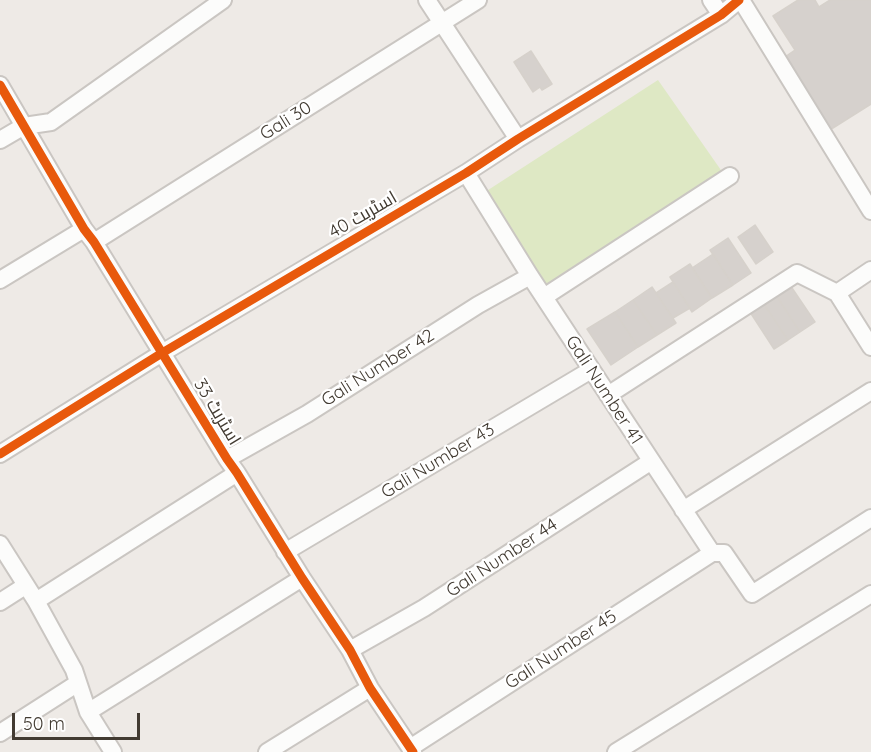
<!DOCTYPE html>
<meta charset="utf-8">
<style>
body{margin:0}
#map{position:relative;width:871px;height:752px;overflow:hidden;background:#eeeae6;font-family:Quicksand,sans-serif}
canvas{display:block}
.scale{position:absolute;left:12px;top:713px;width:128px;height:27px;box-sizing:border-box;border:3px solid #423b32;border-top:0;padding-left:8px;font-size:18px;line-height:21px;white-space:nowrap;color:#423b32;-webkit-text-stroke:4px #fff;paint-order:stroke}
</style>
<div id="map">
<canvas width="871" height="752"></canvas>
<div class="scale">50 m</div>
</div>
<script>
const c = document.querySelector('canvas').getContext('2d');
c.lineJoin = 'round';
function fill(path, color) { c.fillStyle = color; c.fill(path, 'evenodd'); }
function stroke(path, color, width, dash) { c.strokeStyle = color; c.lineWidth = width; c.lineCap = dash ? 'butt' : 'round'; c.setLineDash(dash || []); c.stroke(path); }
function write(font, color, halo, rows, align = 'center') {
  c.font = font + ' Quicksand,Cairo,sans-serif'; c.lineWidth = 4.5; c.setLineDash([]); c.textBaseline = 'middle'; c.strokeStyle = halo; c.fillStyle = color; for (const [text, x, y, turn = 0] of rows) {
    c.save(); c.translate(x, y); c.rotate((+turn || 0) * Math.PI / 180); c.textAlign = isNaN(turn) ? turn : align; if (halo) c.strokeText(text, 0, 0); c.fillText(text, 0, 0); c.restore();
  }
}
fill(new Path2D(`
 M658 80 723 173 544 291 485 192Z`), '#dee8c4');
const building = new Path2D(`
 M798 0H815L819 7 830 0H871V104L825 133 779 61 795 50 773 16Z
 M531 51 552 84 542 90 540 87 533 92 514 62Z
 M755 225 773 252 756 264 738 237Z
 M728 238 751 273 733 285 710 250Z
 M713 254 733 285 712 298 692 268Z
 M690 264 712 298 692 312 670 277Z
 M673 282 690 308 673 318 656 293Z
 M790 285 815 322 800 332 776 295Z
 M652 287 676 323 657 335 633 300Z
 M776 295 800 332 788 340 763 303Z
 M633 300 657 335 638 347 615 312Z
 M763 303 788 340 774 349 750 312Z
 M615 312 638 347 611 365 587 329Z`);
fill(building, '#d6d1cd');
stroke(building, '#d6d1cb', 1.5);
const street = new Path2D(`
 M427 0 518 139
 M711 0 721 15
 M741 0 871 211
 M0 85 84 229 94 242 227 459 237 473 302 578 350 650 370 688 413 752
 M0 140 24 126 51 122 223 0
 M466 173 530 276 712 553H724L752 594 871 518
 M94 242 478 0
 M0 280 84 229
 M837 293 871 347
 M837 293 871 270
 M544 297 730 176
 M608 395 797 273 837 293
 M0 454 162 353 466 173 518 139 721 15 739 0
 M227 459 307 414 478 305 530 276
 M683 510 871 391
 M0 544 36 601 74 670 88 712 113 752
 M285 552 591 370
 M36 601 237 473
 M0 602 25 586
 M350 650 424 608 650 462
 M88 712 302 578
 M0 733 78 683
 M410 748 712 553
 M267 752 370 688
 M616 752 871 594`);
stroke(street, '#cac6c2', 20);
stroke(street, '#fcfcfb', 16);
stroke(new Path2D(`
 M0 85 84 229 94 242 227 459 237 473 302 578 350 650 370 688 413 752
 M0 454 162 353 466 173 518 139 721 15 739 0`), '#e8590c', 9);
write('18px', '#423b32', '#fff', [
 ["Gali 30",286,121,-32],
 ["اسٹریٹ 40",363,215,-30],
 ["Gali Number 42",378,368,-32],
 ["Gali Number 41",604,390,57],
 ["اسٹریٹ 33",217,412,59],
 ["Gali Number 43",438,461,-31],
 ["Gali Number 44",502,558,-33],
 ["Gali Number 45",561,650,-33]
]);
</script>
